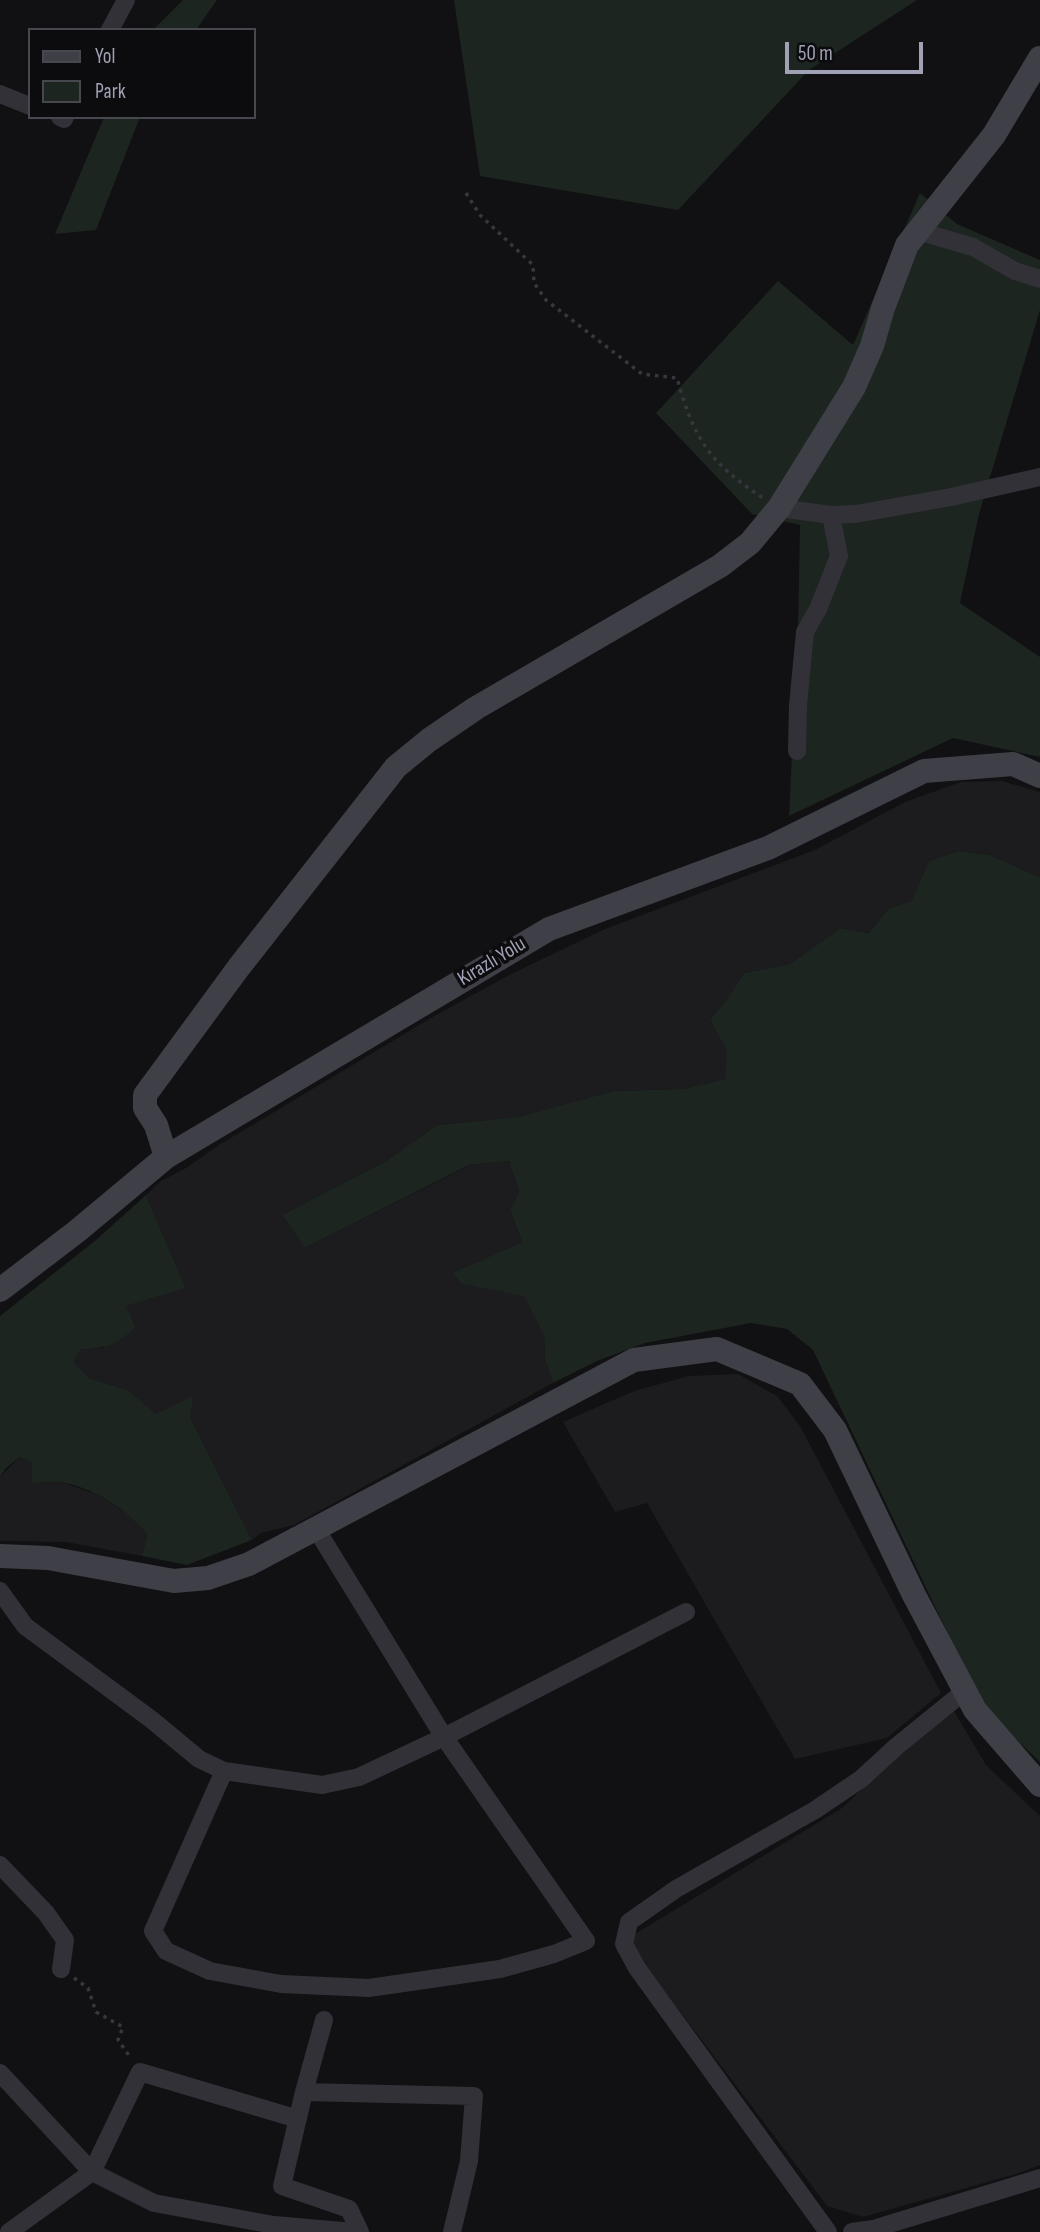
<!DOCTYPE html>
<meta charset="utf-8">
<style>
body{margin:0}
#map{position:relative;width:1040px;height:2232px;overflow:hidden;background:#111012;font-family:"Sofia Sans Condensed",sans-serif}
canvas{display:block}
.legend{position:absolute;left:28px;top:28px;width:228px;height:91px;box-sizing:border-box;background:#0c0b0d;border:2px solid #474750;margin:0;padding:9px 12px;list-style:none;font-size:21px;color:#a0a1b4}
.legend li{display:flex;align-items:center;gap:14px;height:35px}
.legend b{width:35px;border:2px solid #474750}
.scale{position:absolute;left:785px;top:42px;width:138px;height:32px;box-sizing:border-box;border:4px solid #a0a1b4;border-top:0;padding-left:9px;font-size:21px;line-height:24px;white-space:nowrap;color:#a0a1b4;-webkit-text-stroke:5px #0c0b0d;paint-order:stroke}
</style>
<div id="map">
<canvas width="1040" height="2232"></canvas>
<ul class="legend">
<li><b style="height:9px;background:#3f3f47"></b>Yol</li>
<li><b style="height:19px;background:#1c251f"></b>Park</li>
</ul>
<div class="scale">50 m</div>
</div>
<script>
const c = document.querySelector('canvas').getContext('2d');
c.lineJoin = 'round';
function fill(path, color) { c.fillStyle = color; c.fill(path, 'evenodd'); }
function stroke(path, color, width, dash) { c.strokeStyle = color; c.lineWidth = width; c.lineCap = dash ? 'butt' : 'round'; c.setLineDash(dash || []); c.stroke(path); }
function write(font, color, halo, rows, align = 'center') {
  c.font = font + ' "Sofia Sans Condensed",sans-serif'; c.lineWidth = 7; c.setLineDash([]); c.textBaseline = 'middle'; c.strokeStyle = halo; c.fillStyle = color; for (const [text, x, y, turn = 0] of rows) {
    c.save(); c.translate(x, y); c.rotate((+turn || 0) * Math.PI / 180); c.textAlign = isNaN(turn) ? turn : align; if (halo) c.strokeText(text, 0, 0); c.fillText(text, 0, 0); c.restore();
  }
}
fill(new Path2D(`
 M1002 781 1040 792V877L990 855 959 851 929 861 911 901 889 908 869 933 840 928 790 964 744 973 727 999 710 1020 726 1049 725 1079 683 1089 613 1091 518 1117 437 1125 386 1161 282 1215 305 1248 470 1165 509 1161 519 1192 510 1210 522 1242 452 1273 462 1284 524 1295 544 1336 545 1359 553 1383 294 1525 261 1533 252 1540 190 1417 156 1415 128 1390 89 1378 72 1362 80 1350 103 1348 125 1306 186 1288 146 1195 161 1181 186 1168 219 1145 436 1015 513 973 605 929 815 850 905 802 961 782Z
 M738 1374 777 1396 800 1426 941 1693 887 1738 795 1759 647 1503 615 1512 563 1422 634 1391 689 1376Z
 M20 1457 32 1463V1483L61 1482 99 1495 135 1519 147 1534 142 1556 66 1542 0 1541V1477Z
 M954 1711 986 1765 1040 1816V2165L1016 2174 863 2217 827 2206 632 1948 635 1934 842 1808 914 1740Z`), '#1c1c1f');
fill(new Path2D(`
 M183 0H217L196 30H153Z
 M454 0H917L809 70 678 210 480 176Z
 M104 117H140L96 230 55 234Z
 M920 193 957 224 1040 260V310L979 514 960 603 1040 657V757L953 738 789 816 798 630 800 525 752 514 656 413 778 281 853 345Z
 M959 851 990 855 1040 877V1762L989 1714 966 1672 813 1350 787 1329 751 1323 645 1343 597 1361 553 1383 545 1359 544 1336 524 1296 462 1284 452 1273 522 1242 510 1210 519 1192 509 1161 469 1165 305 1248 282 1215 386 1161 437 1125 518 1117 613 1091 683 1089 725 1079 726 1049 710 1020 727 999 744 973 790 964 840 928 869 933 889 908 911 901 929 861Z
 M146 1195 186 1288 126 1306 135 1327C117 1346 105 1348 80 1350L73 1362 89 1378 128 1390 156 1414 193 1396 190 1417 252 1540 187 1565 142 1556 147 1534C128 1510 91 1486 59 1482 50 1482 41 1483 32 1483V1463L20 1457 6 1468 0 1477V1316L96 1240Z`), '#1c251f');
stroke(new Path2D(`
 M466 193 480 215 533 265 534 283 546 300 642 374 677 378C694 440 710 463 763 498
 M74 1978 88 1988 96 2012 123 2027 118 2040 130 2057`), '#37373e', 3.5, [3.5, 5]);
stroke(new Path2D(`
 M110 30 126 0
 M0 94 30 106
 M60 117 64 119 65 117
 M918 231 973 247 1015 271 1040 279
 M779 508 831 515 856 514 951 497 1040 477
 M797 751 798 705 805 632 818 609 839 556 831 515
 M0 1591 25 1626 152 1720 199 1759 224 1771 322 1785 359 1777 444 1737 686 1612
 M224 1771 153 1931 166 1951 210 1971 281 1984 369 1988 500 1969 554 1954 586 1941 444 1737 315 1527
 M0 1865 46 1913 65 1940 61 1969
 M0 2073 92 2172 154 2203 274 2225 354 2232
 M304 2092 324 2020
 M9 2232 92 2172 140 2072 298 2119
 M360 2232 349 2209 282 2186 304 2092 474 2096 469 2161 452 2232
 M828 2232 637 1968 624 1944 629 1922 676 1889 815 1810 861 1779 897 1746 966 1690
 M852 2232 873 2229 1040 2178`), '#323137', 18);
stroke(new Path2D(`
 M166 1157 156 1125 145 1108V1095L239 967 396 767 429 740 476 708 720 566 750 543 779 508 854 387 872 346 883 308 907 245 994 135 1040 58
 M0 1290 76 1232 166 1157 549 929 768 848 924 771 1013 764 1040 776
 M0 1556 48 1558 174 1581 208 1578 249 1564 634 1360 717 1349 800 1384 835 1430 914 1595 975 1710 1040 1785`), '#3f3f47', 24);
write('21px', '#a0a1b4', '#0c0b0d', [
 ["Kırazlı Yolu",492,962,-31]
]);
</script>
